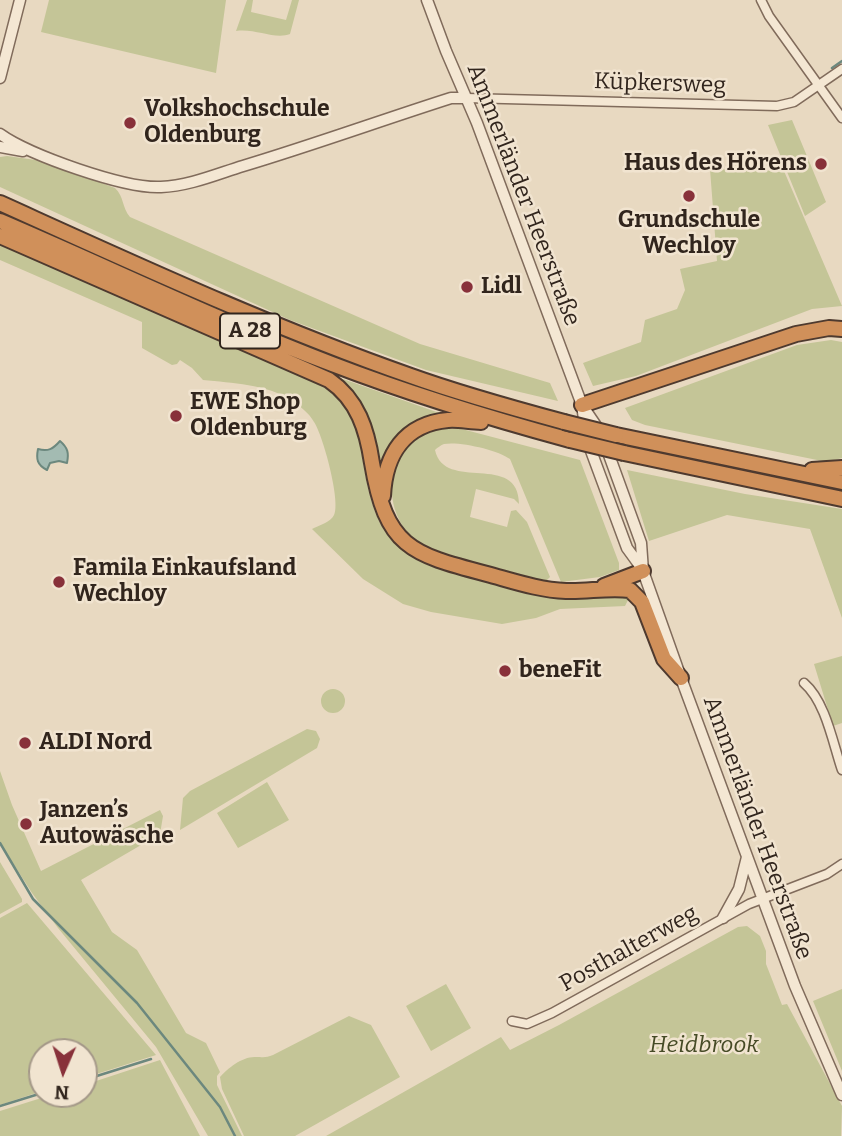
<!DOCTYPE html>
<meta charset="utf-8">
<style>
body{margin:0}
#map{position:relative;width:842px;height:1136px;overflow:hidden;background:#e8d9c1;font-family:Bitter,serif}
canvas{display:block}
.north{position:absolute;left:28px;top:1038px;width:70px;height:70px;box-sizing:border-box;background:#f1e4d0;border:2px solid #a49888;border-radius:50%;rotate:183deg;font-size:19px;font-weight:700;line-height:28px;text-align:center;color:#31251d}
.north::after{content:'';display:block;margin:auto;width:24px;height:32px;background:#88313a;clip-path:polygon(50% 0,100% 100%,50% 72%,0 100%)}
</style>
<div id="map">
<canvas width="842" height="1136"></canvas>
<div class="north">N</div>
</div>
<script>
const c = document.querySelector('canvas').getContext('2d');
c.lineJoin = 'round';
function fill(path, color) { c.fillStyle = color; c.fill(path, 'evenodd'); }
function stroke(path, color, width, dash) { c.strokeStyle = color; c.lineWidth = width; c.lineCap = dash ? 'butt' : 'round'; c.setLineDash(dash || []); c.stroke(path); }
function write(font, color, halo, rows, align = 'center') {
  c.font = font + ' Bitter,serif'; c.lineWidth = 5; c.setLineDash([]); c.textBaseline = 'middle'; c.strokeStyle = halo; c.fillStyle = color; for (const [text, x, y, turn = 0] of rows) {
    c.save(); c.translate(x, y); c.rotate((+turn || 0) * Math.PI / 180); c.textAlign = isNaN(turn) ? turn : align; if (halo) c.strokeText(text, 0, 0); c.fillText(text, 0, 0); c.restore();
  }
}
fill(new Path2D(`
 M49 0H226L216 73 41 32Z
 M247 0H253L251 12 286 20 292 0H299L290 34C275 40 255 28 236 31Z
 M792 120 826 202 805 216 768 125Z
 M7 156 43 161 115 188C124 196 122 208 130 217L420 344 550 383 558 401 426 370 290 320 0 187V157Z
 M710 169 784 171 842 306 812 309 636 376 593 386 583 363 641 342 645 320 677 309 685 290 680 269 717 261Z
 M0 243 325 385C367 425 357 448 371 499 388 564 438 568 494 582 516 588 539 596 561 598 585 600 606 591 630 596L625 606 560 609 536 618 502 624 431 612 403 604 363 579 312 529C318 526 331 522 334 515 341 502 323 435 314 422 309 413 300 406 291 400 266 384 232 383 203 380L192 368 180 360 177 364 172 365 142 348V322L0 260Z
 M831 340 842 342V458L827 462 645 425 632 420 625 408 797 345Z
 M326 373 445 415 425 423 381 473 371 437Z
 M458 428 580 460 619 563V570L600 577 561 582 510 459C498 450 459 441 444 444 441 445 437 448 435 450 444 493 519 451 519 504L514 499 476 489 470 517 507 527 511 511 516 510 527 522 550 577 546 581 432 552C369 520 382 426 458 428Z
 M627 470 745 494 842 509V618L810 529 727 515 649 541Z
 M842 656V723L833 726 814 664Z
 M321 701a12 12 0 1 1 24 0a12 12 0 1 1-24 0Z
 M307 729 316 731 320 739 317 748 180 830 183 798 190 791Z
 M0 771 12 805 41 871 160 810 163 816 160 834 81 880 112 932 137 950 186 1033 206 1043 220 1072 217 1076V1085L242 1136H208L156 1047 58 928 32 893 0 843Z
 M267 782 289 820 238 848 217 813Z
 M0 862 22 899V902L0 914Z
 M27 903 156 1055 84 1078V1052H42V1091L0 1105V918Z
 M747 926 760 936 766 951V964L782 1005 787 1004 842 1106 841 1136H326L501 1037 510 1050 559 1025 738 927Z
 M446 984 471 1028 431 1051 406 1006Z
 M842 989V1071L813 1001Z
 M349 1016 371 1025 400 1077 295 1136H244L222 1089 220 1077C228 1068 243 1056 256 1057 263 1057 266 1058 273 1055Z
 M160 1060 200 1136H0V1111L54 1094H84V1085Z`), '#c4c597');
const water = new Path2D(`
 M60 441C68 448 69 453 67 463L59 461 50 463 47 470C37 465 36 459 38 449 48 452 53 449 60 441Z`);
fill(water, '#a3bbb2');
stroke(water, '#6c887e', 2);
stroke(new Path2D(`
 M832 68 842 61
 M0 843 33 899 137 1003 220 1107 235 1136
 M84 1080 151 1059
 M0 1106 42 1093`), '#6c887e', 2.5);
const minor = new Path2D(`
 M761 0 769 16 842 118
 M466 98 777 106 794 102 842 69
 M804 683C826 702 833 744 842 770
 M512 1021 527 1024 552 1013 749 904 827 874 842 864`);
const tertiary = new Path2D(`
 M427 0 446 51 477 123 582 405 587 440 627 548 643 570
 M0 78 20 0
 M0 134C29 155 125 189 161 187 189 186 217 174 243 166 313 145 382 120 451 98H466
 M0 147 23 151
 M582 405 601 433 641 543 643 571 681 678 795 986 842 1095
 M723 918 739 889 747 857`);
const motorway = new Path2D(`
 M0 203C135 264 271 327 411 376 461 394 512 408 564 422
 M0 221C110 268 219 321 332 364 410 394 489 418 570 440
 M0 236 329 380C358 400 367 430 372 463 386 547 410 554 487 574 513 581 539 590 566 591 587 592 608 587 630 590L642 602 664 659 681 678
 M582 405 796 334 829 328 842 329
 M616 435 842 482
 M624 453 842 499
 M812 470 842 468
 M383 496C385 455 404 424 448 420 459 419 470 422 481 422
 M604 586 643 571`);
stroke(minor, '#806b5b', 11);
stroke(tertiary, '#806b5b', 13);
stroke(motorway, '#4e3a2f', 18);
stroke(minor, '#f4e7d3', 8);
stroke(tertiary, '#f4e7d3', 10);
stroke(motorway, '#d0905a', 14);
const motorwayBridge = new Path2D(`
 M564 422 616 435
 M570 440 624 453`);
stroke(motorwayBridge, '#4e3a2f', 18, []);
stroke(motorwayBridge, '#d0905a', 14);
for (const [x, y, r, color] of [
 [130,123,7,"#88313a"],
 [821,164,7,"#88313a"],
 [689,196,7,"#88313a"],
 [467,287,7,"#88313a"],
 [176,416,7,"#88313a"],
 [59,582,7,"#88313a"],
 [505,671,7,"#88313a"],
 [25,743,7,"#88313a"],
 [26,824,7,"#88313a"]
]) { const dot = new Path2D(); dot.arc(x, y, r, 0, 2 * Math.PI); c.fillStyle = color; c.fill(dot); stroke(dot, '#f1e4d0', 2.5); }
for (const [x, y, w] of [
 [250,331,60]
]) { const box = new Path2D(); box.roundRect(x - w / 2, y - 17.5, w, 35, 5); c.fillStyle = '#f1e4d0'; c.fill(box); stroke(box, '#31251d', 2); }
write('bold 21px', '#31251d', null, [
 ["A 28",250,331]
]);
write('23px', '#31251d', '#f1e4d0', [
 ["Küpkersweg",660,84,2],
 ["Ammerländer Heerstraße",523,195,69],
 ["Ammerländer Heerstraße",757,828,70],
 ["Posthalterweg",629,949,-29]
]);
write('bold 23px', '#31251d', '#f1e4d0', [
 ["Volkshochschule",144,110],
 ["Oldenburg",144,136],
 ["Haus des Hörens",807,164,"right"],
 ["Grundschule",689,221,"center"],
 ["Wechloy",689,247,"center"],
 ["Lidl",481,287],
 ["EWE Shop",190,403],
 ["Oldenburg",190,429],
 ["Famila Einkaufsland",73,569],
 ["Wechloy",73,595],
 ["beneFit",519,671],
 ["ALDI Nord",39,743],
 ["Janzen’s",40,811],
 ["Autowäsche",40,837]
], 'left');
write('italic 23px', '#464b26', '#f1e4d0', [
 ["Heidbrook",704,1046]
]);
</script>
